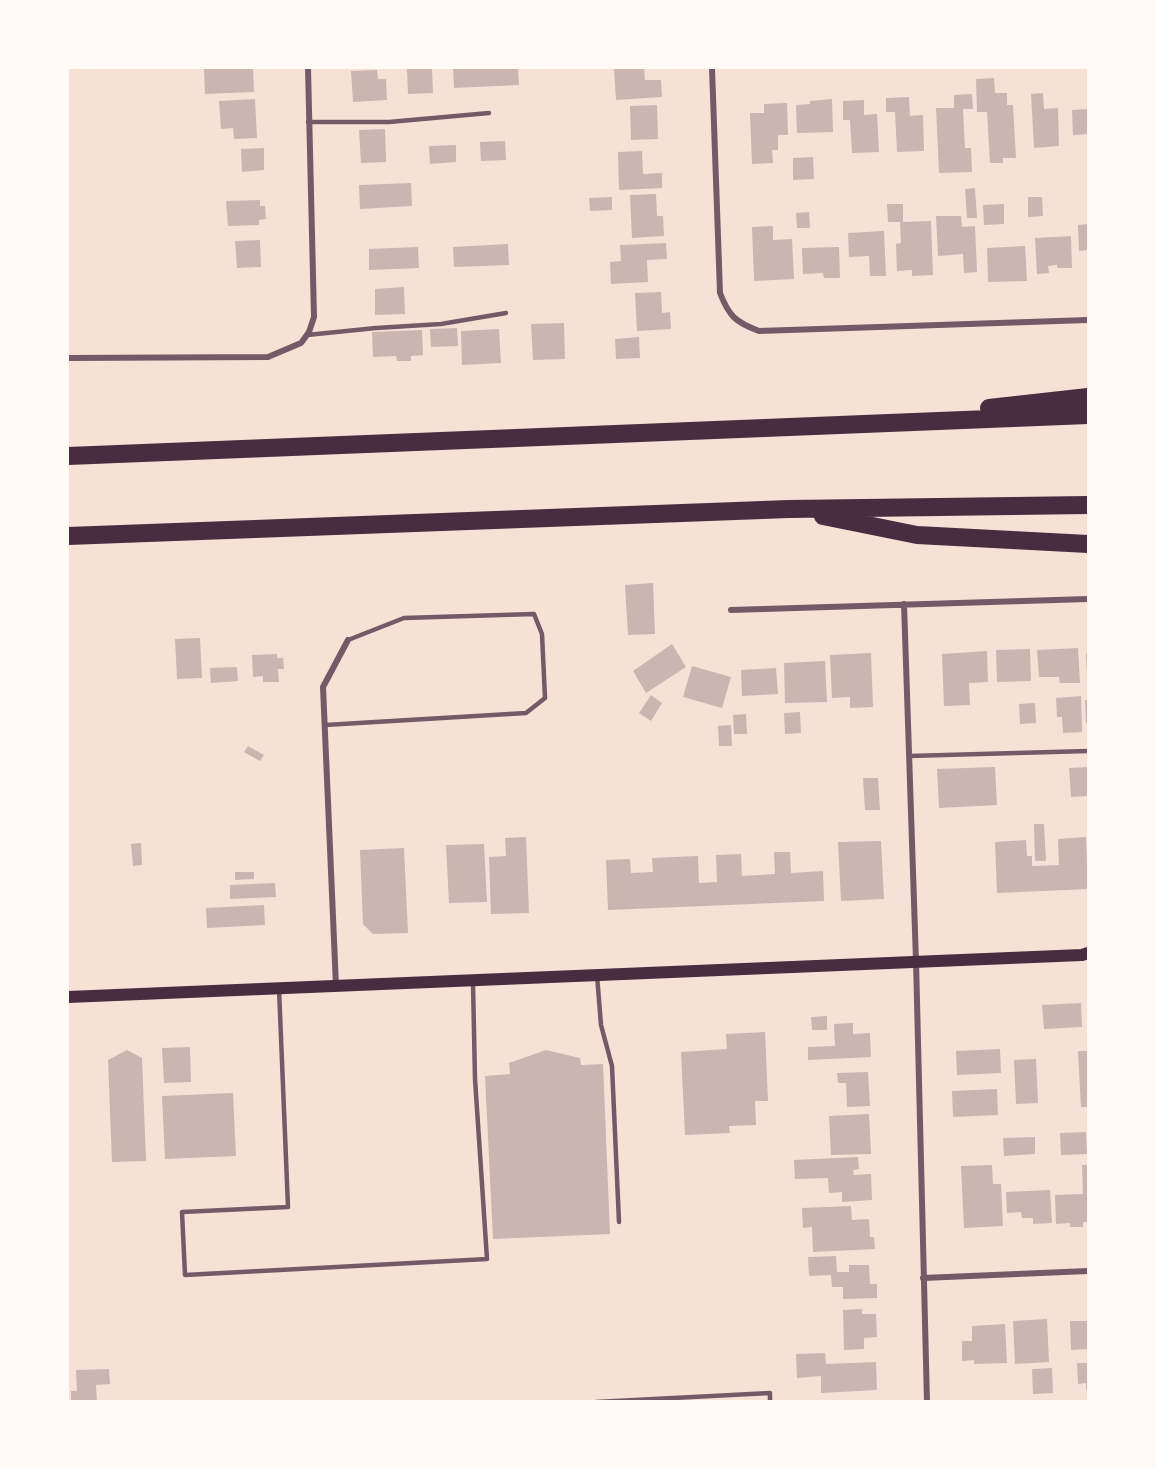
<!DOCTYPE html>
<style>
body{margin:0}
#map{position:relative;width:1156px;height:1469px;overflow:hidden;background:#f7e1d7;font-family:Commissioner,sans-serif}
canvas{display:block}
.frame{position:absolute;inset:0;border:69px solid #fffaf5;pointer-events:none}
</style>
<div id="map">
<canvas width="1156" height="1469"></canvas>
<div class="frame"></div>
</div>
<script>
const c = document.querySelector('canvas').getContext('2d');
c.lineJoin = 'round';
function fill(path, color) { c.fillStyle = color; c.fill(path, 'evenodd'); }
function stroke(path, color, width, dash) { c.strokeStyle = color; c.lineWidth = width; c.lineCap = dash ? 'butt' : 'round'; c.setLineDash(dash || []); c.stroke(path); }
fill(new Path2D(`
 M204 68H253L254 92 205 94Z
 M432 68 433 93 408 94 407 69Z
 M453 68H518L519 85 454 88Z
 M614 68H644L645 80H661L662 97 616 100Z
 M377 70 378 79H386L387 100 353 102 351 71Z
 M994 78 995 93H1007V105H1013L1016 158H1003V163H990L987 112H977L976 79Z
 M1043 93 1044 109 1058 108 1059 146 1034 148 1031 94Z
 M972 94 973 109H963L965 148H971L972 172 939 173 936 108H954V95Z
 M909 97 910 116 923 115 924 151 897 152 895 112H886V98Z
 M255 99 257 138 234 139 233 128 221 129 219 101Z
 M832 99 833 132 797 133 796 105 810 104V101Z
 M864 100V115L877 114 879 152 852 153 850 120H843V101Z
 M787 103 788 135H778V150H772L773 163 752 164 750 113H764V104Z
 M657 105 658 139 631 140 630 106Z
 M1088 109V134L1073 135 1072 110Z
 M385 129 386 162 361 163 359 130Z
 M505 141 506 160 481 161 480 142Z
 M456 145V162L430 164 429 146Z
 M264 148V170L242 172 241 149Z
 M642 151 643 174 662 173V188L619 190 618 152Z
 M813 157 814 179 793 180V158Z
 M411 183 412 206 360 209 359 185Z
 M975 188 977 218H967L965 189Z
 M656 194 657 216H663L664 236 632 238 630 195Z
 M612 197V210L590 211 589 198Z
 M1028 197H1042L1043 216 1028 217Z
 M260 200V206H265L266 219 259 220V225L228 226 226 201Z
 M887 204H903V222L931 221 933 275 912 276V270L897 271 896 244 901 243 900 222H888Z
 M1004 204V224L984 225 983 205Z
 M809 212 810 228H797L796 213Z
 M936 216H961L962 227 975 226 977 272 964 273 963 254 938 256Z
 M1088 224V250L1079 251 1078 225Z
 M773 226V240L792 239 794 279 754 281 752 227Z
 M884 231 886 276H870L869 256 849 257 848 233Z
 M1071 236 1072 268H1057V265L1048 266 1049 273 1037 274 1035 238Z
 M260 240 261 267 237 268 235 241Z
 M666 243 667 259 647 260 648 282 611 284 610 262 621 261 620 245Z
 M508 244 509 265 454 267 453 247Z
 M1025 246 1027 281 988 282 987 248Z
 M418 247 419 268 369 270V249Z
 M839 247 840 278H824L823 273 803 274 802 248Z
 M404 287 405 314 375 315V289Z
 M661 292 662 313 670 312 671 329 637 331 635 293Z
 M564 323 565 359 533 360 531 324Z
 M457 328 458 346 431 347 430 329Z
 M499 329 501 363 462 365 461 331Z
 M422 330 423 355 411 356V361H397L396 356 373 357 372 332Z
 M639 337 640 358 616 359 615 339Z
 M653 583 655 634 628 635 625 585Z
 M200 638 202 678 177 679 175 639Z
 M672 644 686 667 646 693 633 671Z
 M1078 648 1080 683H1060L1059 677H1039L1037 650Z
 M1030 649 1031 681 997 682 996 650Z
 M987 651 988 682 969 683 970 705 944 706 942 654Z
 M871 653 873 707 850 708V697L832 698 830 655Z
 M277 654V658H283L284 669H278L279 682H263V676L253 677 252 655Z
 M1086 654H1088V675H1087Z
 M825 661 827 702 785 703 784 663Z
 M692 666 731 677 722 708 683 697Z
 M237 667 238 681 211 683 210 668Z
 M776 668 778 694 742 696 741 670Z
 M651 695 662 703 651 721 639 713Z
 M1081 696 1082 732 1063 733 1062 717H1057L1056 698Z
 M1085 700H1088V723H1086Z
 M1035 703 1036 723 1020 724 1019 704Z
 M800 712 801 733 785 734 784 713Z
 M746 714 747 734H734L733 715Z
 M731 725 732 746H719L718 726Z
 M248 746 264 755 260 761 244 752Z
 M995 767 997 805 939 808 937 769Z
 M1088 767V796L1071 797 1069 768Z
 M863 778H878L880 810H865Z
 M1034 824H1044L1046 861H1035Z
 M526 837 529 913 491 914 489 857 506 856 505 838Z
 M1086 837 1087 863H1088V889L997 893 995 842 1026 840 1027 856H1032V866L1059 865 1058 839Z
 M881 841 884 899 841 901 838 842Z
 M141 843 142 865 133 866 131 844Z
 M484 844 487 902 449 903 446 845Z
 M404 848 408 933 373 934 363 924 360 850Z
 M774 852H790L791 873 823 871 824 901 608 910 606 860 630 859 631 873 653 872 652 858 698 856 699 883 717 882 716 855 741 854 742 876 775 874Z
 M235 872H254V879L235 880Z
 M275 883 276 897 230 899V885Z
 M264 905 265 925 207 928 206 908Z
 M1081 1003 1082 1027 1044 1029 1042 1005Z
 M827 1016V1030H812L811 1017Z
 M853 1023V1034L870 1033 871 1057 808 1060V1047L835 1046 834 1024Z
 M765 1032 768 1101H755L756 1125 729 1126 730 1133 685 1135 681 1052 727 1049 726 1034Z
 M190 1047 191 1082 164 1083 162 1048Z
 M1000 1049 1001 1073 957 1075 956 1051Z
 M127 1050 142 1058 146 1161 112 1162 108 1060Z
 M546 1050 580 1058 581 1065 603 1064 610 1234 493 1239 485 1076 510 1074 509 1063Z
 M1079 1051H1088V1107H1081L1078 1052Z
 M1036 1059 1038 1103 1016 1104 1014 1060Z
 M868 1072 870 1106 847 1107 846 1083H838L837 1073Z
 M997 1089 998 1115 953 1117 952 1091Z
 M233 1093 236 1156 165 1159 162 1096Z
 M869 1114 871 1154 831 1155 829 1116Z
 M1086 1132 1087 1154 1061 1155 1060 1133Z
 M1035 1137V1154L1004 1156 1003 1138Z
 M858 1157 859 1169 853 1170 854 1175 871 1174 872 1200 842 1202V1192L829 1193 828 1178 795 1179 794 1160Z
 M992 1165 993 1184H1001L1003 1226 964 1228 961 1166Z
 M1082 1165H1088V1222H1083V1227H1070V1223L1056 1224 1055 1195 1083 1194Z
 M1050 1190 1052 1223 1033 1224V1218H1022L1021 1212 1007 1213 1006 1192Z
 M851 1206 852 1220 869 1219 870 1237H874L875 1249 813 1252 812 1227 803 1228 802 1208Z
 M836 1256 837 1272H849V1265H869L870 1284H877V1298L843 1299V1287H832L831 1275 809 1276 808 1257Z
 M862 1309V1314H876L877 1337 864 1338V1349L844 1350 843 1310Z
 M1047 1319 1049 1362 1015 1364 1013 1321Z
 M1070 1321H1088V1349L1071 1350Z
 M1005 1324 1007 1363 974 1364V1360L962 1361V1341H972V1326Z
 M825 1353 826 1364 876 1362 877 1390 821 1393V1376L797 1378 796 1354Z
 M1077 1363H1088V1390H1086V1383L1078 1384Z
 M1052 1368 1053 1393 1033 1394 1032 1369Z
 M109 1369 110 1384 96 1385 97 1402H71V1391H77L76 1370Z`), '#ccb4b1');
stroke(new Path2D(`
 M308 122H389L489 113
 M307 335 376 328 441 324 506 313
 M325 725 526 713 545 698 542 634 534 614 404 618 348 640
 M909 756 1088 751
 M597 975 601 1025 612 1066 619 1222
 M279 989 288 1207 182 1212 185 1275 487 1259 475 1079 473 983
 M596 1402 770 1393V1402`), '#755966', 4.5);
stroke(new Path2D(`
 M712 68 720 293C729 316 735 322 759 331L1088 320
 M68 358 268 357 301 343 309 332 314 317 308 68
 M904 604 916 961 927 1402
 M731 610 1088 599
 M336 986 323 687 348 640
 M923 1278 1088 1271`), '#755966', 6);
stroke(new Path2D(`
 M68 997 1082 955 1088 953`), '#4a2c40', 12);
stroke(new Path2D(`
 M989 408 1088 397
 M68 456 1088 415
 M823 516 917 535 1088 544
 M68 536 789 509 1088 505`), '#4a2c40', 18);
</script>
